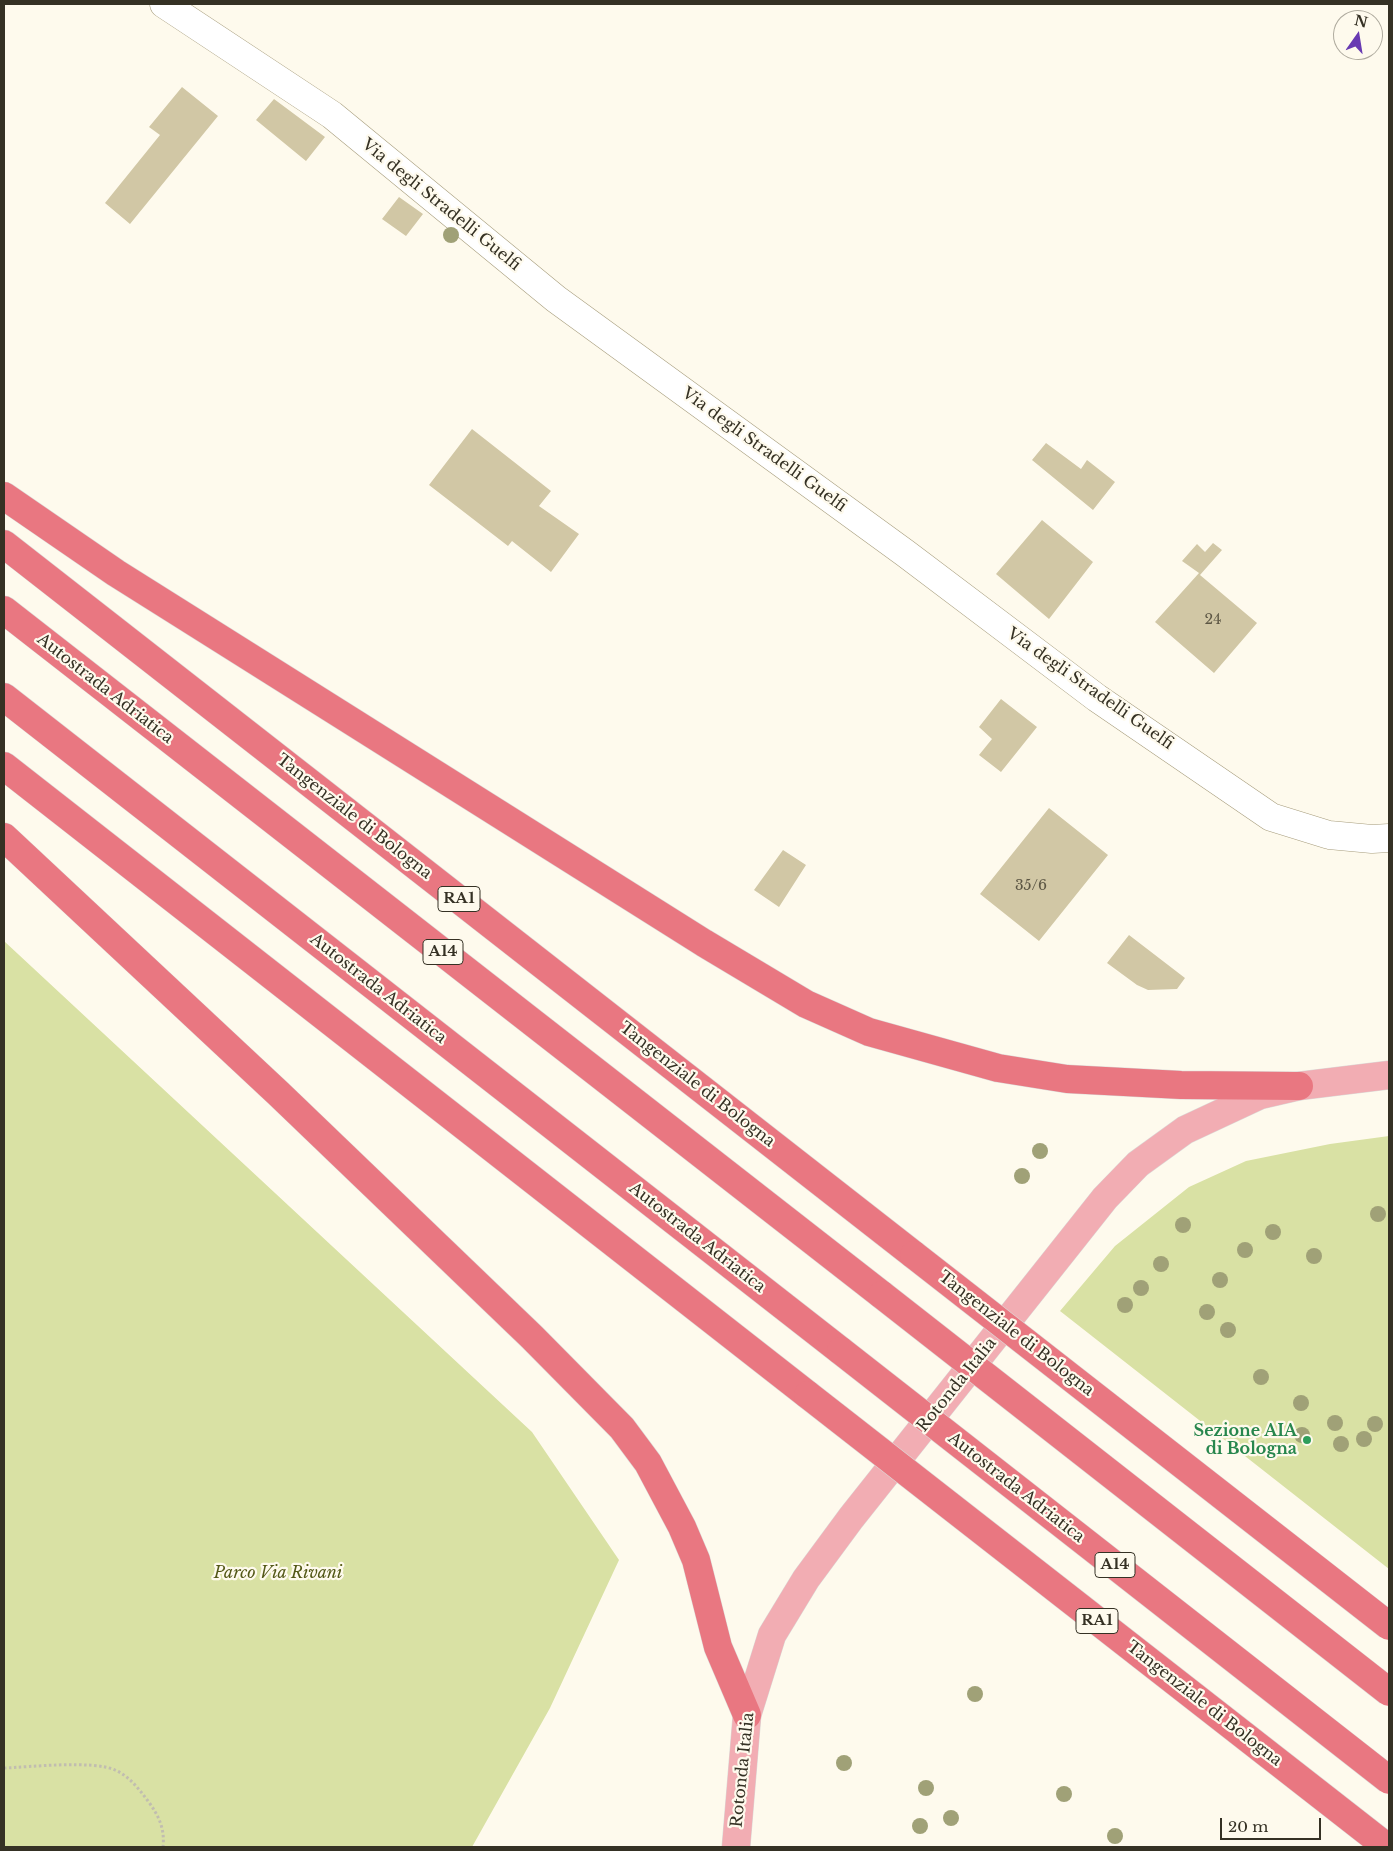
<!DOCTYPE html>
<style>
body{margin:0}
#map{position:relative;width:1393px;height:1851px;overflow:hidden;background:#fefaed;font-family:"Libre Baskerville",serif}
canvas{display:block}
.frame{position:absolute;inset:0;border:5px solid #353124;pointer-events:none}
.north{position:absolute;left:1333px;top:10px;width:50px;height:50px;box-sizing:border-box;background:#fefaed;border:1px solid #aeaa9d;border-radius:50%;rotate:13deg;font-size:14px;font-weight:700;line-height:20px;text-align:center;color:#353124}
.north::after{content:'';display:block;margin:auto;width:18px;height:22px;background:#683ab2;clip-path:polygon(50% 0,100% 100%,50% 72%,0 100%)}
.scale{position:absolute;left:1220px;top:1818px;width:101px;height:22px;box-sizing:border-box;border:2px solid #353124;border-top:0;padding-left:6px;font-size:15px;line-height:18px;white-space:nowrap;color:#353124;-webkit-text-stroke:4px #fefaed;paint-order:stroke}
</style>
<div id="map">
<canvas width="1393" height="1851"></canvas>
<div class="frame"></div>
<div class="north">N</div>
<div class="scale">20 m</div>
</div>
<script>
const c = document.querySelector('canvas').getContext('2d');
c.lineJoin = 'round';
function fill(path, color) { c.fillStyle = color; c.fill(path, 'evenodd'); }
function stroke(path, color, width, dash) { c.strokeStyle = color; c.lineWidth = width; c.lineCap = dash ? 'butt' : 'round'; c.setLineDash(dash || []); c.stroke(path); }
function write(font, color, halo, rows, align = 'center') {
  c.font = font + ' "Libre Baskerville",serif'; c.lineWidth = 4.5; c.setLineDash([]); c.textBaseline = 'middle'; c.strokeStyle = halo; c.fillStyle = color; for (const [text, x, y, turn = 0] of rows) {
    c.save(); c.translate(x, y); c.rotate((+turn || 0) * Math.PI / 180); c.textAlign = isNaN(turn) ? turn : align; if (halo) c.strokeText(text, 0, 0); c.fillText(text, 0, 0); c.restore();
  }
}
fill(new Path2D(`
 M4 941 532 1432 619 1560 550 1708 472 1847H4Z
 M1389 1136V1569L1060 1311 1115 1246 1189 1187 1246 1161 1330 1144Z`), '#d9e1a4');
fill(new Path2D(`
 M182 87 218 116 130 224 105 203 160 135 149 127Z
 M274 99 325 137 306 161 256 120Z
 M399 197 423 214 406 236 382 219Z
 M472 429 551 491 539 506 579 534 551 572 512 541 508 546 429 485Z
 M1046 443 1081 469 1087 460 1115 482 1093 510 1032 460Z
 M1042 520 1093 562 1049 619 996 574Z
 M1213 543 1222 550 1200 575 1257 623 1214 673 1155 622 1199 573 1182 561 1197 544 1205 552Z
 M1001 699 1037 727 1001 772 979 755 992 739 979 727Z
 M1049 808 1108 855 1039 941 980 894Z
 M783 850 806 865 779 907 754 890Z
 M1129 935 1185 978 1177 989 1148 990 1137 985 1107 963Z`), '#d1c7a5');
const street = new Path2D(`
 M164 4 332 115 556 299 905 553 1097 698 1271 817 1329 835 1372 839 1389 838`);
const primary = new Path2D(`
 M736 1847 747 1715 772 1635 806 1579 851 1518 1105 1198 1138 1164 1185 1130 1260 1095 1299 1086 1389 1075`);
const highway = new Path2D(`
 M4 496 116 573 213 634 704 943 806 1004 869 1032 998 1068 1067 1079 1181 1085 1299 1086
 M4 544 914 1255
 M4 610 882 1295
 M4 697 841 1351
 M4 766 808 1395
 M4 837 279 1094 532 1337 622 1428 648 1463 682 1527 696 1560 718 1647 747 1715`);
stroke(street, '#a79d7d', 29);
stroke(primary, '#dbdad8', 29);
stroke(highway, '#dbdad8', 29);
stroke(new Path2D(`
 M4 1768C30 1767 93 1760 115 1770 129 1776 139 1789 148 1801 159 1816 165 1829 163 1847`), '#c1bdb0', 3, [2.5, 2.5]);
stroke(street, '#fff', 28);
stroke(primary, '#f2adb3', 28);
stroke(highway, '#e97781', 28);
const highwayBridge = new Path2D(`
 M914 1255 1389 1626
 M882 1295 1389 1692
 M841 1351 1389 1780
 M808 1395 1387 1847`);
stroke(highwayBridge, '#dbdad8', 29, []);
stroke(highwayBridge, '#e97781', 28);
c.fillStyle = '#a0a177';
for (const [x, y] of [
 [451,235],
 [1040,1151],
 [1022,1176],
 [1378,1214],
 [1183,1225],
 [1273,1232],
 [1245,1250],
 [1314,1256],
 [1161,1264],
 [1220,1280],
 [1141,1288],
 [1125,1305],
 [1207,1312],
 [1228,1330],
 [1261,1377],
 [1301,1403],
 [1335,1423],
 [1375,1424],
 [1302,1435],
 [1364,1439],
 [1341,1444],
 [975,1694],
 [844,1763],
 [926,1788],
 [1064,1794],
 [951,1818],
 [920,1826],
 [1115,1836]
]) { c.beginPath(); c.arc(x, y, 8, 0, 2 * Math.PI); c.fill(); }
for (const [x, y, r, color] of [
 [1307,1440,5,"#2e9e5b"]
]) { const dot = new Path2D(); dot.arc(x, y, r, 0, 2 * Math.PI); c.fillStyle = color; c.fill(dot); stroke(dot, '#fefaed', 2); }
write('14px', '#5c5644', null, [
 ["24",1213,620],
 ["35/6",1031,886]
]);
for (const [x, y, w] of [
 [459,899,42],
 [443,952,40],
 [1115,1565,40],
 [1097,1621,42]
]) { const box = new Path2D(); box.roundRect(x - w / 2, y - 12.5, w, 25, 4); c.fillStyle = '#fefaed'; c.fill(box); stroke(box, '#353124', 1); }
write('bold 15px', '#353124', null, [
 ["RA1",459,899],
 ["A14",443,952],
 ["A14",1115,1565],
 ["RA1",1097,1621]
]);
write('16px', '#353124', '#fefaed', [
 ["Via degli Stradelli Guelfi",441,205,39],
 ["Via degli Stradelli Guelfi",764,450,36],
 ["Autostrada Adriatica",105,689,38],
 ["Via degli Stradelli Guelfi",1090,689,35],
 ["Tangenziale di Bologna",354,817,38],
 ["Autostrada Adriatica",378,989,38],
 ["Tangenziale di Bologna",697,1085,38],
 ["Autostrada Adriatica",697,1238,38],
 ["Tangenziale di Bologna",1016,1334,38],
 ["Rotonda Italia",957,1385,-51],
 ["Autostrada Adriatica",1016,1488,38],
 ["Tangenziale di Bologna",1204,1704,38],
 ["Rotonda Italia",743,1770,-84]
]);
write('bold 16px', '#27864d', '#fefaed', [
 ["Sezione AIA",1297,1431],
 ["di Bologna",1297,1449]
], 'right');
write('italic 16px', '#535817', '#fefaed', [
 ["Parco Via Rivani",278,1573]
]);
</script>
